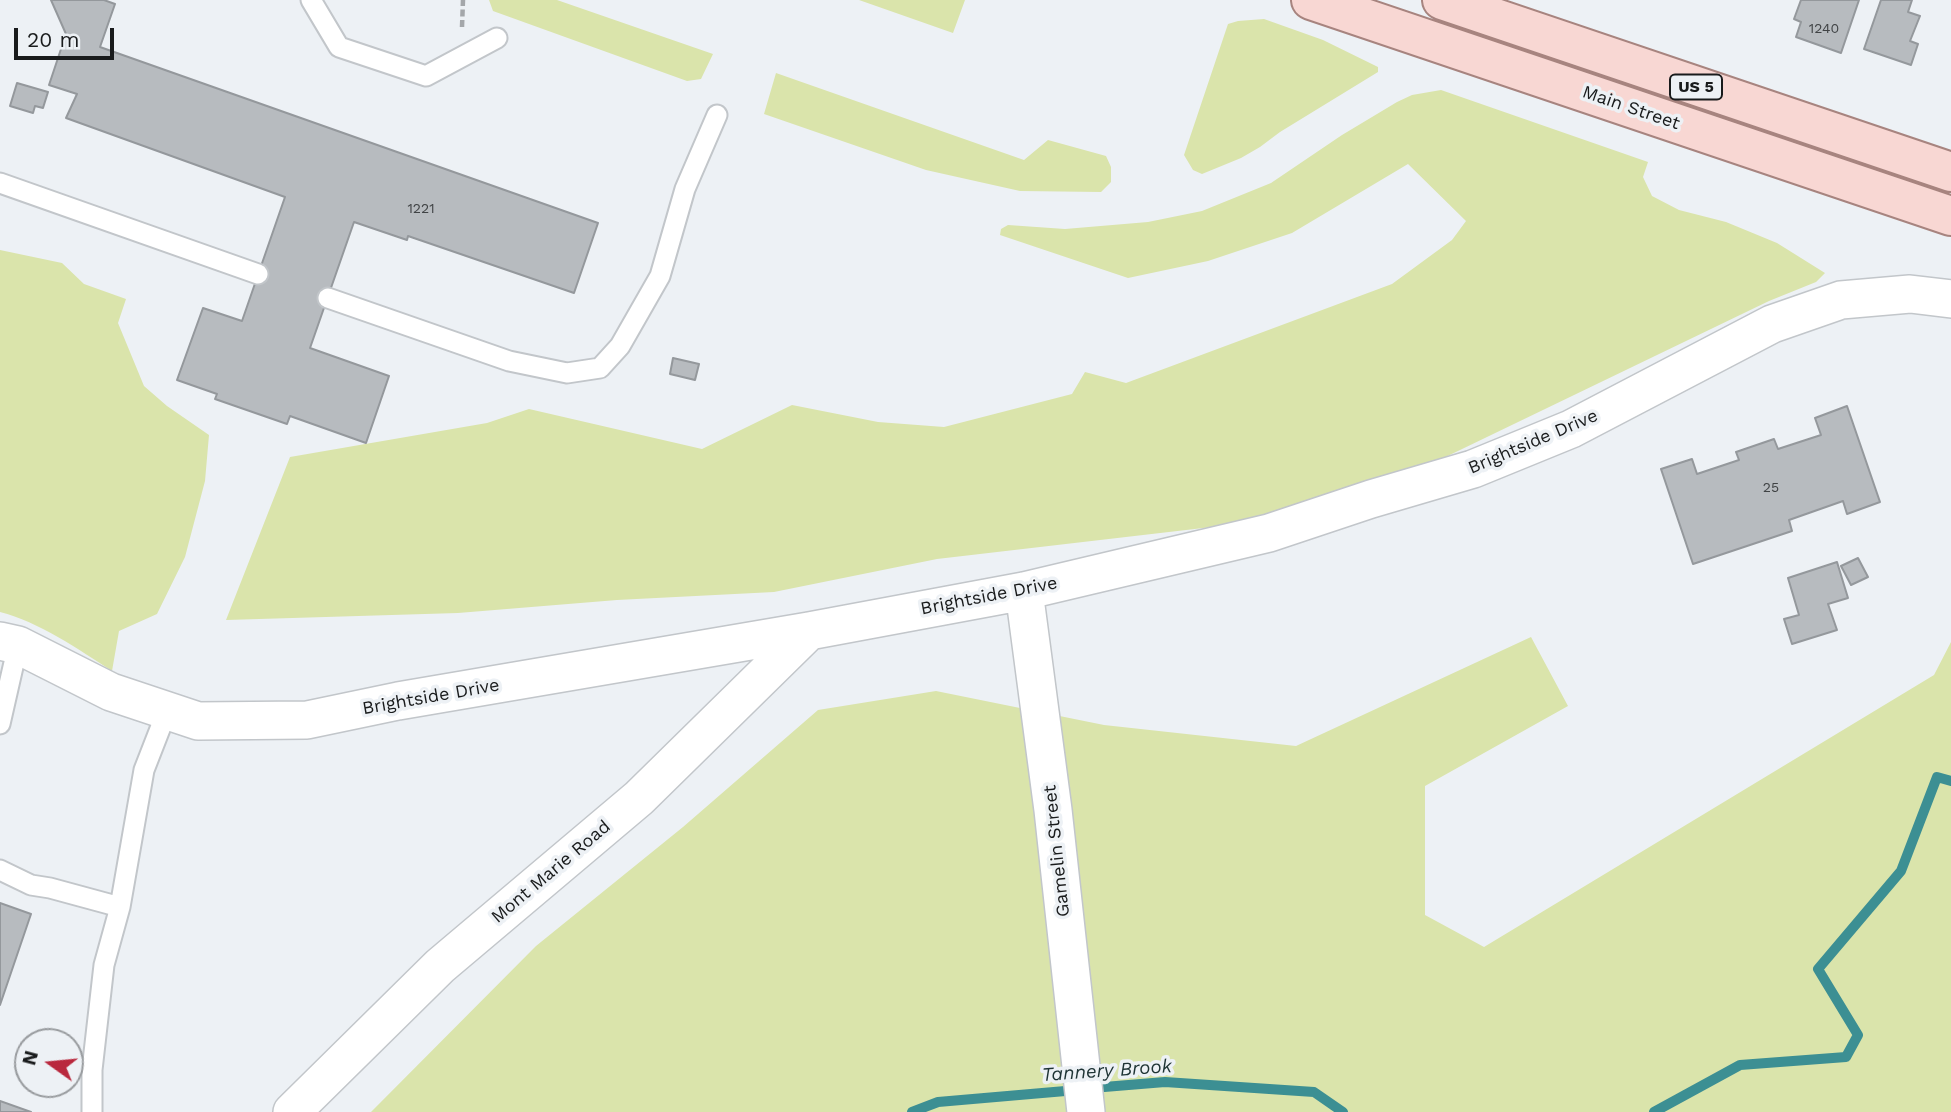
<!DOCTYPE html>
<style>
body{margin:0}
#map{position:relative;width:1951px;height:1112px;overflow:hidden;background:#edf1f5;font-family:"Work Sans",sans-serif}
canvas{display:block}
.north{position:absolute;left:14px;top:1028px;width:70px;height:70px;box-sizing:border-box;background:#edf1f5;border:2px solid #989b9e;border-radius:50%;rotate:285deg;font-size:19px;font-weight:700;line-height:28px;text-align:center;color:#191b1c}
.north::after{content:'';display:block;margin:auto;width:24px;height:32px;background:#b9283d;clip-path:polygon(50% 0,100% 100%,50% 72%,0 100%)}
.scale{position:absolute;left:14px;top:28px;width:100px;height:32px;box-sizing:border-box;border:4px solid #191b1c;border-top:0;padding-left:9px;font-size:21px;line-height:24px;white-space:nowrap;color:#191b1c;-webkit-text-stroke:5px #edf1f5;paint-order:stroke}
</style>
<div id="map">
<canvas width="1951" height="1112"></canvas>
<div class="north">N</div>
<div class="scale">20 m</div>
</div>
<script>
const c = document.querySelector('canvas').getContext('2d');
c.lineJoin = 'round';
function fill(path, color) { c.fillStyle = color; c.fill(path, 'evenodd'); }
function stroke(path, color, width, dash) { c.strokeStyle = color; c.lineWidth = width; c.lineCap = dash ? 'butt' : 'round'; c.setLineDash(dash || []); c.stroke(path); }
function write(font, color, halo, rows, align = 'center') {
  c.font = font + ' "Work Sans",sans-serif'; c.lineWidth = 7; c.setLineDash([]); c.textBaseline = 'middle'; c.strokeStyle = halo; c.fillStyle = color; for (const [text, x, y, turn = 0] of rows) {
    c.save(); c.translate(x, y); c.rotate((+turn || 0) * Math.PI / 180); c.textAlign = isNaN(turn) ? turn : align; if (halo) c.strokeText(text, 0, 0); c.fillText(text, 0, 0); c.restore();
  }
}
fill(new Path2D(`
 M489 0H557L713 54 701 79 687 81 493 11Z
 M859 0H965L953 33Z
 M1264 19 1323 40 1378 67V72L1280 132 1260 147 1241 158 1202 174 1193 170 1184 155 1228 24 1238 21Z
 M776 73 1024 160 1048 140 1106 156 1111 167V182L1101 192 1020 191 926 170 764 114Z
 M1441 90 1648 162 1643 177 1652 196 1679 210 1726 222 1777 243 1825 273 1816 282 1769 301 1431 464 1229 525 937 559 774 592 617 600 458 613 226 620 290 457 487 423 529 409 702 449 792 405 878 422 944 427 1072 394 1085 372 1126 383 1392 284 1452 240 1466 221 1408 164 1292 233 1208 261 1128 278 1000 235 1001 229 1008 225 1065 229 1148 222 1202 211 1271 183 1342 135 1397 102 1412 95Z
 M0 250 62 263 84 284 126 299 118 323 144 386 167 406 209 435 205 481 185 557 157 614 119 631 112 671C78 649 39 622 0 612Z
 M1531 637 1568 706 1425 786V915L1484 947 1934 675 1951 642V1112H371L536 946 683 827 818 710 936 691 1104 725 1296 746Z`), '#dae4ab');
stroke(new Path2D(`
 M1092 1088 1165 1082 1314 1092 1343 1112
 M912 1112 938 1102 1077 1090
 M1654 1112 1740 1065 1846 1057 1858 1035 1818 969 1901 871 1937 777 1951 781`), '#3c8f93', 10);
const building = new Path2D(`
 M51 0H104L115 4 100 47 598 223 574 293 408 236 407 240 354 222 310 348 389 376 366 443 290 416 287 424 215 399 217 394 177 380 203 308 242 321 285 197 66 118 77 94 49 85 66 34Z
 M1801 0H1859L1841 53 1796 37 1801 22 1794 19Z
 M1881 0H1912L1908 12 1920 16 1910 41 1918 44 1911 65 1864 49Z
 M17 83 48 92 43 108 35 106 33 113 10 106Z
 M673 358 699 364 695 380 670 374Z
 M1847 406 1880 502 1847 514 1843 501 1789 520 1792 531 1693 564 1661 469 1692 459 1697 474 1739 460 1736 452 1774 439 1778 449 1821 435 1815 418Z
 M1858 558 1868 577 1851 585 1841 566Z
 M1837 562 1848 598 1828 604 1837 630 1792 644 1784 619 1799 615 1788 578Z
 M0 903 31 914 0 1005Z
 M0 1101 31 1112H0Z`);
fill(building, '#b7bbbf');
stroke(building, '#94989c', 2);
const lane = new Path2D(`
 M311 0 339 47 426 76 497 38
 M0 183 258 274
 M328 298 509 361 567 373 600 368 620 346 660 276 685 189 717 115
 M0 724 18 645
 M0 870 31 885 50 888 120 907
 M92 1112V1070L104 965 120 907 144 770 167 711`);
const street = new Path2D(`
 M1024 591 1053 810 1086 1112
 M0 641 18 645 111 692 198 721 307 720 398 701 809 631 1024 591 1269 533 1371 499 1473 469 1571 429 1772 324 1841 300 1910 294 1951 299
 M292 1112 440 966 639 798 809 631`);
const primary = new Path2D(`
 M1311 0 1951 216
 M1442 0 1951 172`);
stroke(lane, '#c2c6ca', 23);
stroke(street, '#c2c6ca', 40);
stroke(primary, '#a7847f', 42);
stroke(new Path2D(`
 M462 27 463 0`), '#a4a7aa', 4.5, [7, 3.5]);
stroke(lane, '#fff', 19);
stroke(street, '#fff', 37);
stroke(primary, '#f8d7d3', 38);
write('14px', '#404345', null, [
 ["1240",1824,29],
 ["1221",421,209],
 ["25",1771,488]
]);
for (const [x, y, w] of [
 [1696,87,52]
]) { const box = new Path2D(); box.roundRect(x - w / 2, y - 12.5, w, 25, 5); c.fillStyle = '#edf1f5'; c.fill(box); stroke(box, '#191b1c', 2); }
write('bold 16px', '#191b1c', null, [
 ["US 5",1696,87]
]);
write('18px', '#191b1c', '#edf1f5', [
 ["Main Street",1631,108,19],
 ["Brightside Drive",1533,442,-23],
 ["Brightside Drive",989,596,-11],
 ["Brightside Drive",431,697,-10],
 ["Gamelin Street",1057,851,-96],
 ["Mont Marie Road",551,872,-40]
]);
write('italic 19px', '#1e3334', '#edf1f5', [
 ["Tannery Brook",1107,1071,-4]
]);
</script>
